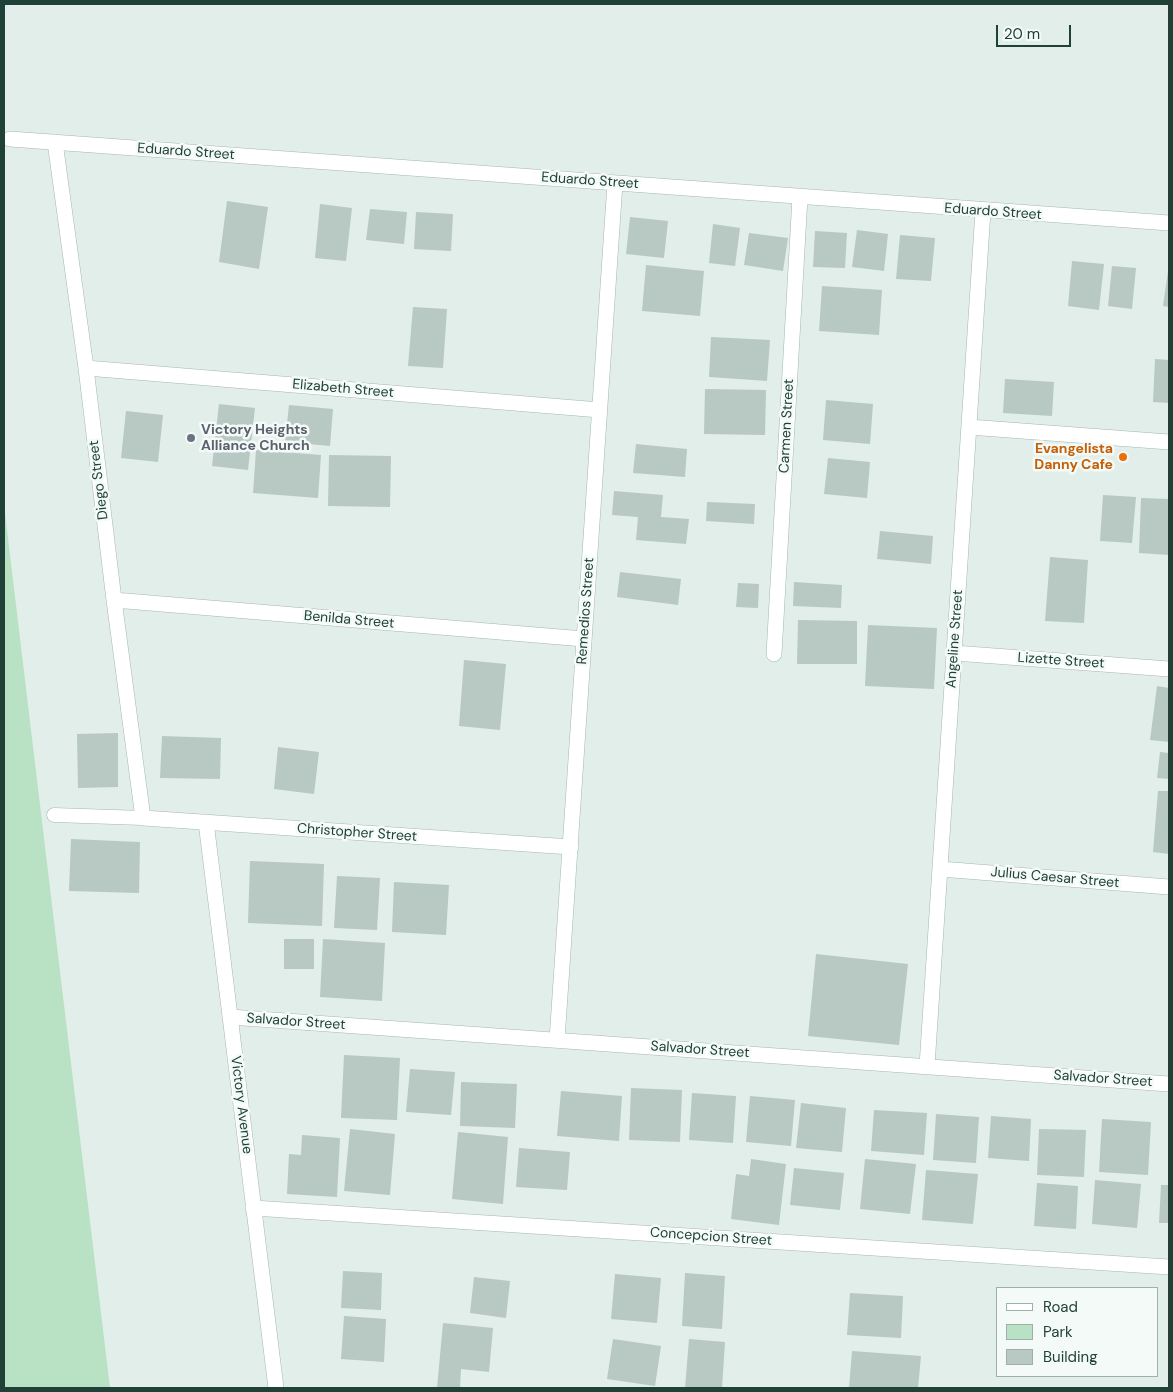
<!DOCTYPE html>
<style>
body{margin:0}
#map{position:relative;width:1173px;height:1392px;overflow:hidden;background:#e2eee9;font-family:"DM Sans",sans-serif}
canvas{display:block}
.frame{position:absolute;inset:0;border:5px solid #204138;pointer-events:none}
.legend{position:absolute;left:996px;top:1287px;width:162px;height:90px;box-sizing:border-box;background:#f3faf7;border:1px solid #9fb0ab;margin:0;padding:6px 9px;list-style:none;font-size:15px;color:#204138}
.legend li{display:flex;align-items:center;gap:10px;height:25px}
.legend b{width:25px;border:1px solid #9fb0ab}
.scale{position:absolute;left:996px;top:25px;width:75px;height:22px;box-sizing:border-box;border:2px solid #204138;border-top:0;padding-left:6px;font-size:15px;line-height:18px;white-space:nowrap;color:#204138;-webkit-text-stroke:4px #f3faf7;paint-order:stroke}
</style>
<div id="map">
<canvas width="1173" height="1392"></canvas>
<div class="frame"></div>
<ul class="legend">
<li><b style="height:6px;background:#fff"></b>Road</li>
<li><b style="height:14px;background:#b9e1c3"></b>Park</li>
<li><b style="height:14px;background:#b7c9c2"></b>Building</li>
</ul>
<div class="scale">20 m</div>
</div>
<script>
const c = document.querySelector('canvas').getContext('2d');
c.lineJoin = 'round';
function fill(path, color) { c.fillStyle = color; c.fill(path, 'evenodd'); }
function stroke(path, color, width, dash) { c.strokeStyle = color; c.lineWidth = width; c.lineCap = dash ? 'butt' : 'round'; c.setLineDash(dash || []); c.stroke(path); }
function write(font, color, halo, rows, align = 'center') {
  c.font = font + ' "DM Sans",sans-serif'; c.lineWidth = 5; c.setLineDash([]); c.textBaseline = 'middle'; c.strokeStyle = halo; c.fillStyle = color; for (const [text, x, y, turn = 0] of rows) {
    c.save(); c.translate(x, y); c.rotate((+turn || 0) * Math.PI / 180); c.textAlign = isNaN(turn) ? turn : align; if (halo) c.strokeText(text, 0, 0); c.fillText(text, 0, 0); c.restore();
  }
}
fill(new Path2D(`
 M4 505 110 1388H4Z`), '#b9e1c3');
fill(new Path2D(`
 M227 201 268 207 259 269 219 262Z
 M320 204 352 208 346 261 315 258Z
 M370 209 407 212 404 244 366 240Z
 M416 212 453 214 451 251 414 249Z
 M630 217 668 221 664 258 626 254Z
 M713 224 740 228 735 266 709 263Z
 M857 230 888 234 884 271 852 267Z
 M815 231 847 233 845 268 813 267Z
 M749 233 788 238 783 271 744 265Z
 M900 235 935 238 931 281 896 279Z
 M1072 261 1104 264 1099 310 1068 306Z
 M646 265 704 271 700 316 642 311Z
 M1112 266 1136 268 1132 309 1108 306Z
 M1168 271H1169V307L1163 306Z
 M822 286 882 290 879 335 819 331Z
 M413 307 447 309 443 368 408 366Z
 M711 337 770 340 767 381 709 377Z
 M1155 359 1169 360V403L1153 402Z
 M1005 379 1054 382 1052 416 1003 413Z
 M705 389 766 390 765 435 704 434Z
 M826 400 873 404 870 444 823 440Z
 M219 404 255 408 248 470 212 466Z
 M289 405 333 409 330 446 285 442Z
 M126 411 163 415 158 462 121 458Z
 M636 444 687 449 685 477 633 473Z
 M256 450 321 455 318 498 253 493Z
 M329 455 391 456 390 507 328 506Z
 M828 458 870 462 867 498 824 494Z
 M614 491 663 495 661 517 689 519 686 544 636 540 638 517 612 515Z
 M1103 495 1136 497 1132 543 1100 541Z
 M1141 498 1169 499V555L1139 553Z
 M707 502 755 504 754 524 706 521Z
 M880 531 933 536 931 564 877 559Z
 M1050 557 1088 560 1084 623 1045 621Z
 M620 572 681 579 678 605 617 597Z
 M794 582 842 585 841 608 793 606Z
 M738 583 759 584 758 608 736 607Z
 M798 620 857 621V664H797Z
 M868 625 937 628 934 689 865 686Z
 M464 660 506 664 500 730 459 726Z
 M1157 686 1169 688V742L1150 740Z
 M118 733V787L78 788 77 734Z
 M162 736 221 738 220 779 160 778Z
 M278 747 319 752 314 794 274 789Z
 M1160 752 1169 753V779L1157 778Z
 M1158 791H1169V854L1153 852Z
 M71 839 140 842 139 893 69 891Z
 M250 861 324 864 322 926 248 923Z
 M337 876 380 878 377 930 334 928Z
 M394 882 449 885 446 935 392 932Z
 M284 939H314V969H284Z
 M323 939 385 943 382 1001 320 997Z
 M816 954 908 964 899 1045 808 1036Z
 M344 1055 400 1058 397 1120 341 1118Z
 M410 1069 455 1072 451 1115 406 1112Z
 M461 1082 517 1084 515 1128 460 1126Z
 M631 1088 682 1090 680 1142 629 1140Z
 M561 1091 622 1096 619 1141 557 1136Z
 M692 1093 736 1096 733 1143 689 1140Z
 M750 1096 795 1100 791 1146 746 1142Z
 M801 1103 846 1108 842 1152 796 1148Z
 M874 1110 927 1113 924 1155 871 1151Z
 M936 1114 979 1117 976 1163 933 1160Z
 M991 1116 1031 1119 1029 1161 988 1158Z
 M1102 1119 1151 1122 1148 1175 1099 1172Z
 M350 1129 395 1134 390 1195 344 1191Z
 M1039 1129 1086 1130 1084 1177 1037 1175Z
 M458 1132 508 1137 503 1204 452 1199Z
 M302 1135 340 1138 337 1197 287 1194 289 1154 301 1155Z
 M519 1148 570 1152 567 1190 516 1187Z
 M751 1159 786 1164 779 1225 731 1219 736 1174 749 1176Z
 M865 1159 916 1164 910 1214 860 1209Z
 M794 1168 844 1173 840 1210 790 1205Z
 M926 1170 978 1174 973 1224 922 1220Z
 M1095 1180 1141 1184 1137 1228 1092 1224Z
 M1037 1183 1078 1186 1076 1229 1034 1226Z
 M1161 1185H1169V1223H1159Z
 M343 1271 382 1273 381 1310 341 1308Z
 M685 1273 725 1276 722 1329 682 1326Z
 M615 1274 661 1278 657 1323 611 1319Z
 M474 1277 510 1281 506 1318 470 1313Z
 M850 1293 903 1296 901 1338 847 1335Z
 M344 1316 386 1319 384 1362 341 1359Z
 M443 1323 493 1328 489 1372 461 1369 460 1388H437Z
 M613 1339 661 1346 655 1386 607 1379Z
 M689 1339 725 1342 722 1388H685Z
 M852 1351 921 1356 918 1388H849Z`), '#b7c9c2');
const lane = new Path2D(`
 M54 815 143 818`);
const street = new Path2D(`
 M10 139 1169 223
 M55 142 86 368 114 600 143 818 571 847
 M86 368 600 410
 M969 427 1169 442
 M114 600 584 639
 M954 653 1169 669
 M774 654 800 197
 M206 822 276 1388
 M940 869 1169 887
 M230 1017 1169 1084
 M557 1040 615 183
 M927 1066 983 211
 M253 1208 1169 1267`);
stroke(lane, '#a4b7b0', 15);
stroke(street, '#a4b7b0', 16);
stroke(lane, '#fff', 14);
stroke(street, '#fff', 15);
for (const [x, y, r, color] of [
 [191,438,5,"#6b7280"],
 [1123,457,5,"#e8710a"]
]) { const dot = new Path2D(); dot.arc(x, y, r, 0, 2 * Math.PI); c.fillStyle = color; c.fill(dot); stroke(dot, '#f3faf7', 2); }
write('14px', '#204138', '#f3faf7', [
 ["Eduardo Street",186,152,4],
 ["Eduardo Street",590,181,4],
 ["Eduardo Street",993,212,4],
 ["Elizabeth Street",343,389,5],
 ["Carmen Street",787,426,-87],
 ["Diego Street",99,480,-97],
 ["Remedios Street",586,611,-86],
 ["Benilda Street",349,620,5],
 ["Angeline Street",955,639,-86],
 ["Lizette Street",1061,661,4],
 ["Christopher Street",357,833,4],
 ["Julius Caesar Street",1055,878,5],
 ["Salvador Street",296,1022,4],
 ["Salvador Street",700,1050,4],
 ["Salvador Street",1103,1079,4],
 ["Victory Avenue",241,1105,83],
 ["Concepcion Street",711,1237,4]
]);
write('bold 14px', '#5b616d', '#f3faf7', [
 ["Victory Heights",201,430],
 ["Alliance Church",201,446]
], 'left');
write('bold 14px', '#c56008', '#f3faf7', [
 ["Evangelista",1113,449],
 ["Danny Cafe",1113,465]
], 'right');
</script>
